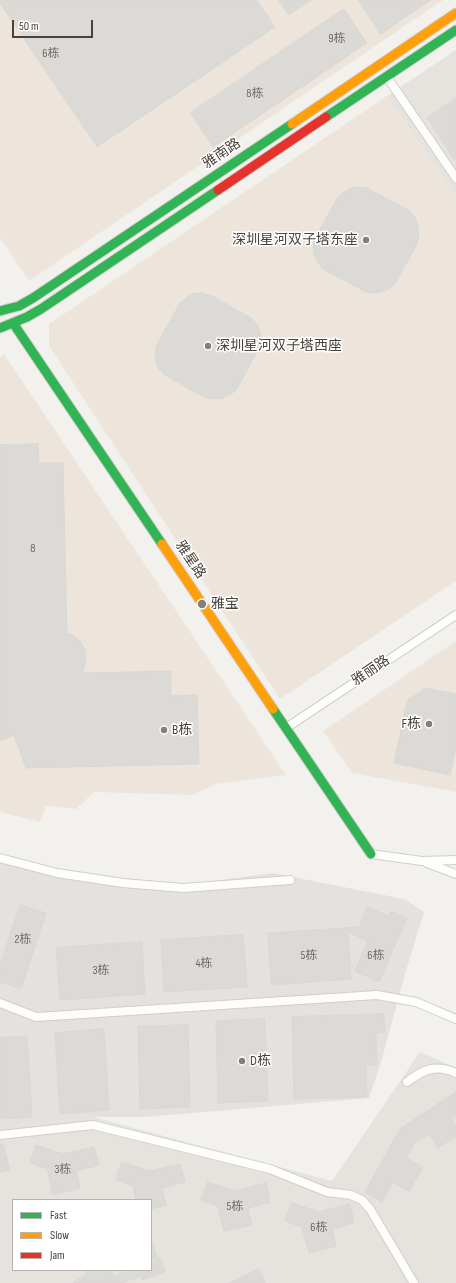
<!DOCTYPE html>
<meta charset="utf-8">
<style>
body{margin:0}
#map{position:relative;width:456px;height:1283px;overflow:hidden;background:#f3f1ee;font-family:"Sofia Sans Condensed",sans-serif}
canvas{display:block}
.legend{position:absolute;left:12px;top:1199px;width:140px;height:72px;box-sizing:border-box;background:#fff;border:1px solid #b6b3b0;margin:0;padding:5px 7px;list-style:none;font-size:12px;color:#49423a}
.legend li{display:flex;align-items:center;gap:8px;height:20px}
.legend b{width:20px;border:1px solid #b6b3b0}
.scale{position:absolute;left:12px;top:20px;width:81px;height:18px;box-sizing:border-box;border:2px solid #49423a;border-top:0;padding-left:5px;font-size:12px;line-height:14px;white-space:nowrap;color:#49423a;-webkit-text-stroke:3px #fff;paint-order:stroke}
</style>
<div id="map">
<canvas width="456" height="1283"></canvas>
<ul class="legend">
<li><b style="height:5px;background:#30b455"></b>Fast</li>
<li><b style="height:5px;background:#ff9f0a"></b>Slow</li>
<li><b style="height:5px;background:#e5322d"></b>Jam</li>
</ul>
<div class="scale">50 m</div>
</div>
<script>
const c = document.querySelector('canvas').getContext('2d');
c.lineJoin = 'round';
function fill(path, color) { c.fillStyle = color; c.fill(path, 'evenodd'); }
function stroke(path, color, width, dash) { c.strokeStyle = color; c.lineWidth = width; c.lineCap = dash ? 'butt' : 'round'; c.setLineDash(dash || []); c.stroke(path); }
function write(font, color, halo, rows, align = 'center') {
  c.font = font + ' "Sofia Sans Condensed","Noto Sans SC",sans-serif'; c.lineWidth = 3; c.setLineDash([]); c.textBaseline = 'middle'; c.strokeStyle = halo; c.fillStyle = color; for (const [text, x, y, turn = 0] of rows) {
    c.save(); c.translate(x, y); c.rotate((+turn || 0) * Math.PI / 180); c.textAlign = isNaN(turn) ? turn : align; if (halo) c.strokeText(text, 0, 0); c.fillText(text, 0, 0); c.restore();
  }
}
fill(new Path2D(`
 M456 50V199L387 96Z
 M420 1052 456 1068V1283H0V1127L93 1117 332 1181ZM13 1200H151V1270H13Z`), '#e6e2dd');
fill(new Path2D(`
 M0 0H443L29 281 0 238Z
 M387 96 456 199V581L280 699 49 346V324Z
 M4 354 286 775 216 784 192 795 94 792 76 809 46 806 40 822 0 812V357Z
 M456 641V792L352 773 323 731Z`), '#ede5dc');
fill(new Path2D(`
 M0 857 155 889 273 873 404 899 424 912 405 974 380 1066 369 1098 146 1117H93L0 1127Z`), '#e5e1de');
const building = new Path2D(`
 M0 0H257L275 27 97 147 0 3Z
 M279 0H312L289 15Z
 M358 0H431L381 34Z
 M344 9 367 43 213 147 190 113Z
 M456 98V162L427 118Z
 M359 187 367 188 410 211 415 217 418 225 419 232 418 240 415 248 395 283 389 289 381 292 374 293 366 292 330 273 323 269 318 263 314 255 313 248 314 240 338 197 344 192 351 188Z
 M201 293 209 295 216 298 251 318 257 324 260 331 261 339 260 347 256 354 236 390 230 395 223 398 215 399 207 398 200 395 165 375 159 369 156 362 155 354 156 346 180 303 186 298 193 294Z
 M38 444 39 463H63L67 634 72 635 80 641 85 650 86 660 83 673 171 671V696L197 695 199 764 26 768 14 735 0 741V445Z
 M426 688 456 694V748L450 775 394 763 407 701Z
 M20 905 46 913 21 989 0 982V966Z
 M367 907 389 916 391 911 407 918 379 982 355 971 368 941 348 932 351 979 271 985 268 933 359 927Z
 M243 935 247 987 164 992 161 940Z
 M142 942 145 994 60 1000 56 948Z
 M384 1014 385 1033H376L377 1065H366L367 1097 294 1099 292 1017Z
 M265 1019 268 1101 218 1103 216 1021Z
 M188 1025 190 1107 140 1109 138 1027Z
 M104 1029 109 1110 60 1114 55 1033Z
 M27 1036 32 1117 0 1119V1038Z
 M456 1092V1115L451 1118 456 1126V1136L438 1148 429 1134 415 1143 406 1158 423 1167 409 1191 393 1182 382 1202 365 1192 400 1129Z
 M3 1144 10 1170 0 1172V1145Z
 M36 1145 63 1154 94 1147 99 1165 76 1171 80 1188 53 1195 47 1169 30 1163Z
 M122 1162 149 1171 180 1164 185 1182 162 1188 166 1205 151 1209V1200H136L133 1186 116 1180Z
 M208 1182 235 1191 266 1183 270 1202 248 1208 252 1225 224 1231 218 1206 201 1200Z
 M292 1203 319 1212 350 1204 354 1223 332 1229 336 1246 309 1253 302 1227 285 1221Z
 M151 1242H152L158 1259 160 1258 164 1268 157 1270H166V1271L142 1280 141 1276 122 1283H73L87 1274 84 1270H111L115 1277 125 1270H151Z
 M259 1269 265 1283H229Z`);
fill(building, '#dcdad7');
stroke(building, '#dbd8d4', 1);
const street = new Path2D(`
 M387 77 456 178
 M286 728 456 615
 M371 854 422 861 456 860
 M0 858 57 873 123 883 183 888 290 880
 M427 863 456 874
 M0 1003 36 1017 377 995 416 1002 456 1019
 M407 1082C424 1069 436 1064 456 1073
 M0 1135 93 1125 270 1169 327 1192 351 1195 362 1200 370 1209 414 1283`);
const fast = new Path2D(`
 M326 117 456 30
 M0 311 19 306 33 298 292 124
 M13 323 162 544
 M0 328 27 317 41 309 218 190
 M273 709 371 854`);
const slow = new Path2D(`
 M292 124 456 13
 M162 544 273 709`);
const jam = new Path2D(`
 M218 190 326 117`);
stroke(street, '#d1cecb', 10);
stroke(fast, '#d1cdc6', 11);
stroke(slow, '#d1cdc6', 11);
stroke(jam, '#d1cdc6', 11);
stroke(street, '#fdfdfc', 8);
stroke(fast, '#30b455', 9);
stroke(slow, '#ff9f0a', 9);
stroke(jam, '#e5322d', 9);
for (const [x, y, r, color] of [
 [366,240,4,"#847f79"],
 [208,346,4,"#847f79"],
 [202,604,5,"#847f79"],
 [429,724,4,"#847f79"],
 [164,730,4,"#847f79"],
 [242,1061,4,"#847f79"]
]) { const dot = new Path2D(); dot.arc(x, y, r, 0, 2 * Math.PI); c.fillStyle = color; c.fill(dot); stroke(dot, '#fff', 1.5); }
write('12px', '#6e6962', null, [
 ["9栋",337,39],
 ["6栋",51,54],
 ["8栋",255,94],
 ["8",33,549],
 ["2栋",23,940],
 ["5栋",309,956],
 ["6栋",376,956],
 ["4栋",204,964],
 ["3栋",101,971],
 ["3栋",63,1170],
 ["5栋",235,1207],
 ["6栋",319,1228]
]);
write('14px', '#49423a', '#fff', [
 ["雅南路",222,154,-34],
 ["雅星路",190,560,56],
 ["雅丽路",371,671,-34]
]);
write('14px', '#49423a', '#fff', [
 ["深圳星河双子塔东座",358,240,"right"],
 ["深圳星河双子塔西座",216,346],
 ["雅宝",211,604],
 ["F栋",421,724,"right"],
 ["B栋",172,730],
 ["D栋",250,1061]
], 'left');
</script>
